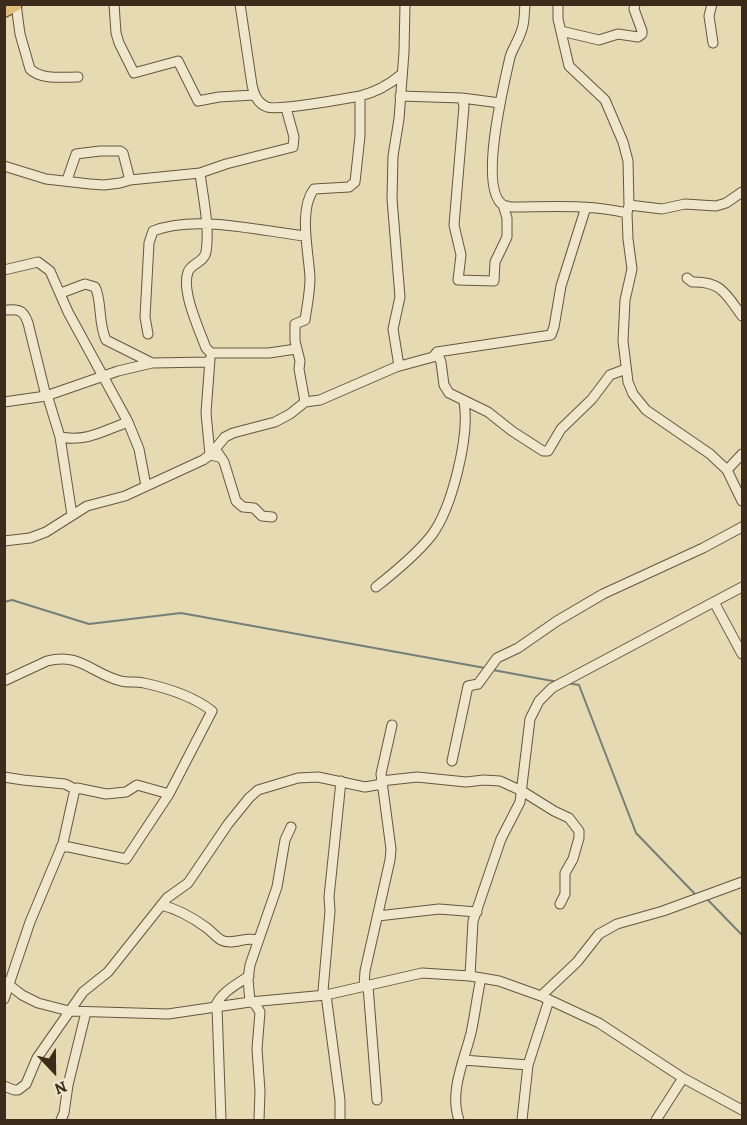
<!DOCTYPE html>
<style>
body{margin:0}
#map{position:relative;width:747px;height:1125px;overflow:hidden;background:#e5dab1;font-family:Alegreya,serif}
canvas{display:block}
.frame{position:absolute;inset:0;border:6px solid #3c2a1a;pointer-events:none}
.north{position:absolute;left:24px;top:1041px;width:60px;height:60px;-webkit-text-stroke:4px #eee7cc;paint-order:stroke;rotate:158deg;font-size:16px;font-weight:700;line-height:24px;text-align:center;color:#3c2a1a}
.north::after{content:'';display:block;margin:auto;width:21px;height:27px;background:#3c2a1a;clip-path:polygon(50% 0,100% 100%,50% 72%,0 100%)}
</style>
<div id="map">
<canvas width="747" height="1125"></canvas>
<div class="frame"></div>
<div class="north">N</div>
</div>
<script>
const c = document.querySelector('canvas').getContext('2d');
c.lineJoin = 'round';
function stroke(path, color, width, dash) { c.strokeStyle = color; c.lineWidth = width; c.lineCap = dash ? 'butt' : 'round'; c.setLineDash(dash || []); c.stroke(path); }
stroke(new Path2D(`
 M4 602 12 600 89 624 181 613 485 668
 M493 670 558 682
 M567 683 579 685 636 833 695 894
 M707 899 742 935`), '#747f78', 2);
const minor = new Path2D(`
 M16 4 20 34 30 69C41 80 63 77 78 77
 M114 4 116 33 119 43 134 73 178 61 198 101 219 97 254 95
 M240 4 252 85C254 94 257 103 267 107 280 111 343 99 360 96V136L355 182 349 187 314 189C298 210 309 253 310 278 310 292 307 306 305 320L295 324V341L300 361 299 369 305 402
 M525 4C524 14 525 23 521 32 518 41 513 48 510 57 504 84 478 188 503 205L511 207C550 207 589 204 627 213
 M558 4V19L569 66 605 100 623 142 628 161 629 205 627 213 628 239 632 269 625 300 623 341 628 382 633 394 646 410 710 454 727 470 742 501
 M712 4 709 16 713 43
 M561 31 599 40 618 34 638 37 642 34V31L634 9 635 4
 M360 96C376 92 389 85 402 74
 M400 96 462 98 500 103
 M462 98 464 106 454 225 461 255 458 280 494 281 495 262 507 237V218L503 205
 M4 166 46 179 90 184 104 185 120 183 130 180 200 173 226 164 293 147 294 137 286 108
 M200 173C203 198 210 227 206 252 204 263 191 263 188 272 181 291 199 329 206 348L211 353
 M67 180 76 154 100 151H120L123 153 130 180
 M629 205 662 209 685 204 716 206 726 203 742 192
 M4 270 38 262 50 271 68 312 128 422 139 449 146 486
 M687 278 692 282C721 281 726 294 742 316
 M61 293 85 284 95 287C102 299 98 324 106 340L152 363
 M8 310C21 309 24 312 28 323L46 396 48 398 60 437 72 515
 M148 334 145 317 149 243 153 231C195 214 261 231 305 236
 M437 352 441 362 444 385 449 393 488 412 512 431 543 451H548L561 429 592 399 610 375 626 369
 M211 353H269L296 349
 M210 359 206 413 210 455 219 457
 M399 366 393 329 400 297 392 199 393 156 399 119 404 52 405 4
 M4 402 46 396 118 371 152 363 209 362
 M60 437C87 442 103 431 128 422
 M218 453 224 462 236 501 243 507 254 508 262 516 272 517
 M727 470 742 454
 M4 541 30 538 46 532 87 506 125 496 203 460 210 455 225 437 233 433 275 422 290 414 305 402 320 400 396 367 433 357 437 352 551 335 554 327 561 286 586 207
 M376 587C395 572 416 555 431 536 452 509 470 435 464 402
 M714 602 742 654
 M4 681 47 661C80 652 92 674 121 681 128 683 136 681 144 683 167 688 193 696 212 711L169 794 126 859 69 847H61
 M452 761 468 686 478 684 497 658 518 648 557 621 603 594 703 548 742 527
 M4 777 23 780 65 784 75 789 77 788 106 794 126 792 137 785 169 794
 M381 781 417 777 466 782 484 780 500 781 522 791 554 811 569 818 579 831V838L573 859 565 873V894L560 904
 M161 905C178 909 192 917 207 928 212 932 216 937 221 940 233 946 245 936 257 940
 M378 916 439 909 477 912
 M470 976 473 921 501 839 520 802 530 719 539 701 552 688 742 587
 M4 981 22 995 38 1003 69 1011 168 1014 250 1002 326 995 422 973 470 976 499 981 541 996 599 1023 683 1078 742 1110
 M368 986 377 1100
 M364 987 365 971 390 860 391 849 381 774 392 725
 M541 996 577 962 599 934 617 924 663 911 742 882
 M4 999 30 922 63 843 75 789
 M215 1007C221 992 236 985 249 976
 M217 1007 221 1120
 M463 1060 528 1065
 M4 1086 14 1090H18L26 1084 37 1058 83 992 108 972 167 898 188 883 228 824 249 798 258 790 298 778 318 777 365 787 382 784
 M61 1120 64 1113 68 1085 86 1012
 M259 1120 260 1091 257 1049 260 1012 255 1004 250 1002 248 979 250 965 277 887 285 840 291 827
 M340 1120V1100L326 995 323 991 330 911 329 897 341 781
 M459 1120C449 1092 464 1061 471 1033 475 1015 477 996 481 978
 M522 1120 528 1065 549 1000
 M656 1120 683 1078`);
const highway = new Path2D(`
 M4 10 15 4`);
stroke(minor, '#665640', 11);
stroke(highway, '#3c2a1a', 16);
stroke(minor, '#eee7cc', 9);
stroke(highway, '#e2bd78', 14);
</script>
